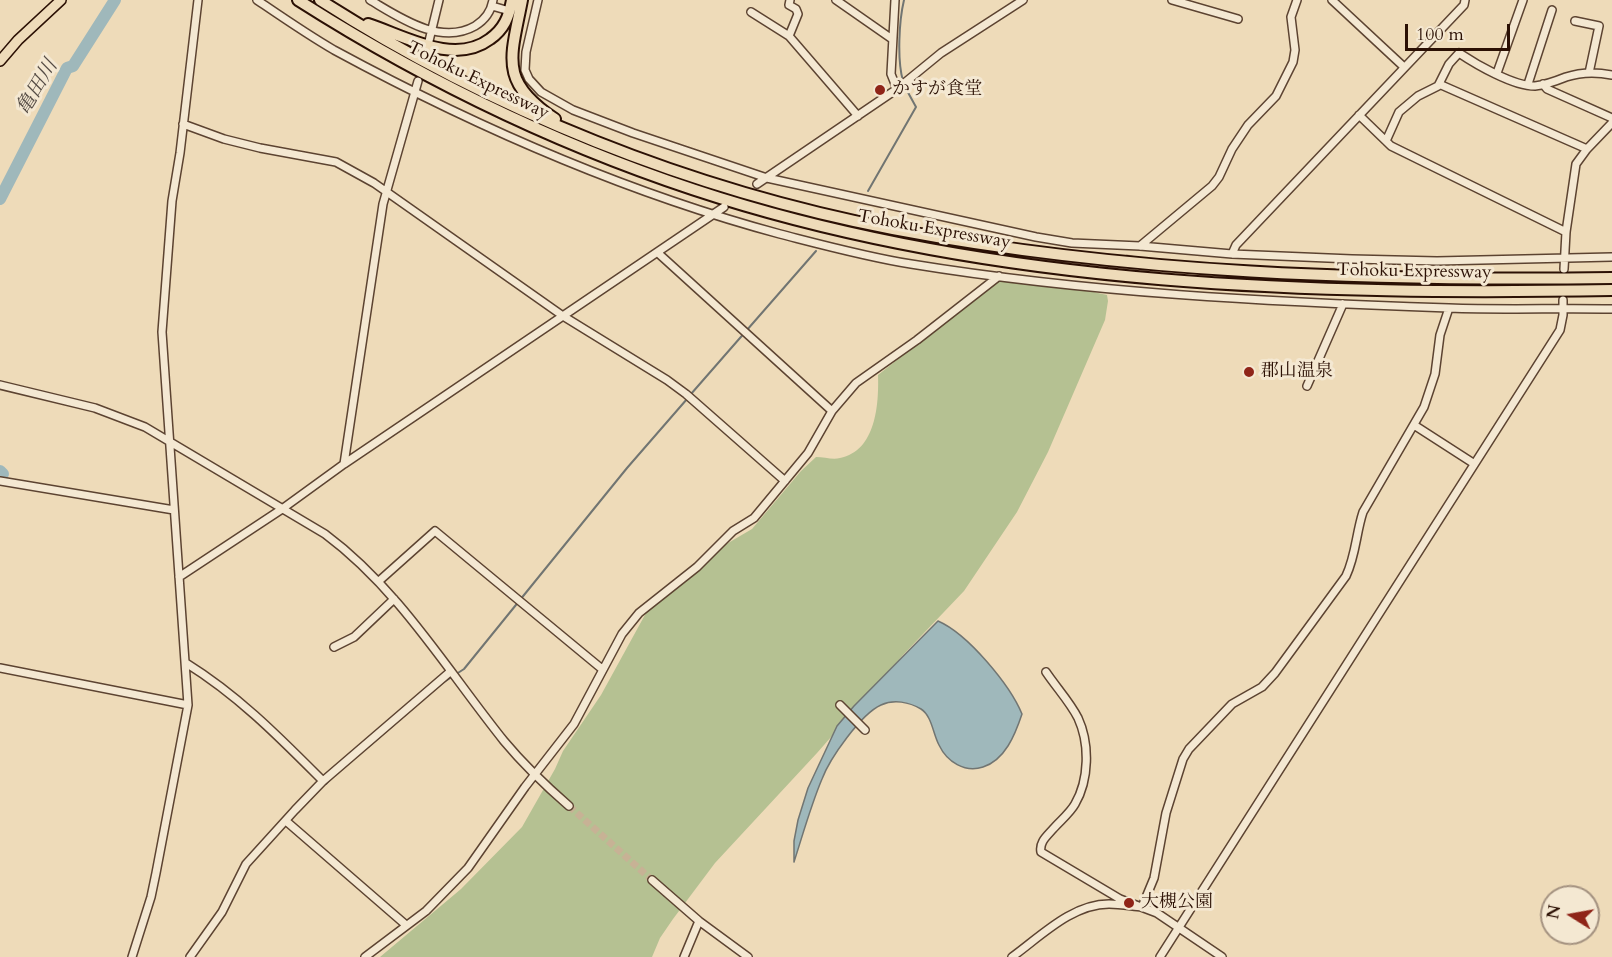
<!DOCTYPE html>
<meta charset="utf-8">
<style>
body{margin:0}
#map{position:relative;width:1612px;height:957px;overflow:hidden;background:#eedbb9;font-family:Cardo,serif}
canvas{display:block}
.north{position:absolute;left:1540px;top:885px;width:60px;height:60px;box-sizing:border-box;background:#f4e8d2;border:2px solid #a49280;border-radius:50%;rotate:281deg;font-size:16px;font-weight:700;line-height:24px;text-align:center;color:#2b1004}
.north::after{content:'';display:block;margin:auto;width:21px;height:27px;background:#8f2418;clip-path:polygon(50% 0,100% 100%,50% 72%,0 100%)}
.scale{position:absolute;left:1405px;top:24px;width:105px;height:27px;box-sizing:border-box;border:3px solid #2b1004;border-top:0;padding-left:8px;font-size:18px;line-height:21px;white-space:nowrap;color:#2b1004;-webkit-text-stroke:4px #f4e8d2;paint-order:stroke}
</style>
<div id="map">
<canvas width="1612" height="957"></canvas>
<div class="north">N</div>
<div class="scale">100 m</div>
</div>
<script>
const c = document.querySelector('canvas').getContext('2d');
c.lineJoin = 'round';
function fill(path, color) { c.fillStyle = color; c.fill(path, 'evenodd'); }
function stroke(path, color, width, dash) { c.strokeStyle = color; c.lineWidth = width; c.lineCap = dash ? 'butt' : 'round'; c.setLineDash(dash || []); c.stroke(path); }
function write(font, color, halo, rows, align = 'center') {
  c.font = font + ' Cardo,"Noto Serif JP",serif'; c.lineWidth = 6; c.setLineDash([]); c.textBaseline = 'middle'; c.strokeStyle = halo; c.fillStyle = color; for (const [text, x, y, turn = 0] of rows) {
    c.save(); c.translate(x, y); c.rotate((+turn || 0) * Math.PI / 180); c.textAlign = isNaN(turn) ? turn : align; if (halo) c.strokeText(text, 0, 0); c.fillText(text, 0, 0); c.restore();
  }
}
fill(new Path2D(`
 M996 281 1080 289 1107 295 1108 301 1105 320 1048 452 1017 512 964 591 903 655 817 753 715 863 673 919 660 938 652 957H380L461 889 522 827 555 769 563 751 601 695 646 613 723 546 752 529 801 471 816 457C824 457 833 460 840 458 876 451 879 404 878 375Z`), '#b5c192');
const water = new Path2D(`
 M938 621C968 634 1010 685 1022 714 1015 735 1005 760 983 767 965 773 947 762 939 745 933 734 932 716 921 709 909 702 894 699 881 705 861 714 830 758 822 779 811 805 803 834 794 862V841L798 820 808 788 837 726 854 706Z`);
fill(water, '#9fb8bb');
stroke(water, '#717572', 1.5);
stroke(new Path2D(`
 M903 81C897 60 899 21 904 0
 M868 191 916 107 905 87
 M691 394 816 251
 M368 747 441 684 464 669 627 468 687 399
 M323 783 326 784 334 775
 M210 923 221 908`), '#717572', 2);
stroke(new Path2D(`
 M0 199 67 68 73 66 115 0
 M0 471 3 474`), '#9fb8bb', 12);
stroke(new Path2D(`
 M1123 282 1130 254
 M1563 300 1564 269
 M569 806 652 880`), '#c7b295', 7, [7, 3.5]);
const minor = new Path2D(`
 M257 0C282 17 308 35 334 50 476 127 624 192 780 234 823 245 867 257 911 264 1089 293 1269 302 1449 308 1503 310 1558 308 1612 309
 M370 0C399 17 440 46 475 26 485 20 491 12 493 0
 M538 0 526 52 525 70 529 79 541 92 573 110 633 133 767 178 1036 237 1072 243 1140 246 1232 254 1352 259 1437 261 1612 257
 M836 0 892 39
 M895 0 891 74 897 89
 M1172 0 1238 19
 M1332 0 1404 67
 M492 6 506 10
 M751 12 789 36 858 116
 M1575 21 1599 26 1589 73
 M789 36 798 14 796 9 789 5 790 0
 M429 41 439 0
 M1497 73 1523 0
 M1439 84 1587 149
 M1528 84 1552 10
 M1543 84 1547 89 1612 118
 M1359 115 1391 146 1566 232
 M183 124 224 139 260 148 336 162 374 183 563 316 667 380 686 394 785 481
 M1386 141 1399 112 1418 96 1438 86 1449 64 1459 53C1477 65 1513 86 1535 86 1546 85 1556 81 1566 77 1581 72 1597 72 1612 75
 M757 184 897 89 941 53 1023 0
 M1140 246 1212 186 1219 177 1232 149 1248 125 1276 96 1293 62 1295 50 1291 17 1297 0
 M658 253 832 411
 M1232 254 1236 245 1464 5 1465 0
 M1564 269 1566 232 1576 164 1587 149 1612 123
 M0 385 95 408 145 427 325 534C399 589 447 670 504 741 524 765 546 786 569 806
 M1307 386 1343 304
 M1414 425 1473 463
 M344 464 383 204 418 81
 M0 481 174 510
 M179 577 282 509 344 464 724 207
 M379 581 435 531 602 669
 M334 647 354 637 394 599
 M186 663C239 696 279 737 323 781
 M0 668 188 705
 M1046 672C1056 687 1070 702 1078 718 1090 744 1089 780 1075 804 1070 813 1060 821 1053 829 1047 836 1039 842 1041 852L1120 899 1157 913 1222 957
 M840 705 865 730
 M286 821 406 925
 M652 880 699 921 748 957
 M132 957 151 897 156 873 188 705 162 332 172 201 180 153 198 0
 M190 957 222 912 246 864 295 810 323 781 451 671
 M365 957 426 911 468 868 525 787 574 724 622 634 639 613 697 567 733 531 754 518 808 453 832 411 856 383 917 340 999 276
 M684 957 699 921
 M1012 957C1041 936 1072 904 1109 904 1120 904 1131 906 1142 907L1154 878 1166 813 1183 759 1189 749 1232 704 1262 687 1275 673 1346 576C1356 555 1356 533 1363 512L1424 407 1435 374 1440 335 1449 308
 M1160 957 1560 330 1563 315V300`);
const major = new Path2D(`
 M0 61 18 40 61 0`);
const highway = new Path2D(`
 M298 0C430 84 570 151 720 198 1006 287 1314 295 1612 290
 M320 0C493 111 691 190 893 229 1130 274 1371 281 1612 278
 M522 0C511 58 498 81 555 119
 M368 24C405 36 454 66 490 39 504 29 509 17 512 0`);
stroke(minor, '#5c4331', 10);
stroke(major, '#2b1004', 12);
stroke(highway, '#2b1004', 14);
stroke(minor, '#f4e8d2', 7);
stroke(major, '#eedbb9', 9);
stroke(highway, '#eedbb9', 10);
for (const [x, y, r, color] of [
 [880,90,6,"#8f2418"],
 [1249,372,6,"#8f2418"],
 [1129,903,6,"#8f2418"]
]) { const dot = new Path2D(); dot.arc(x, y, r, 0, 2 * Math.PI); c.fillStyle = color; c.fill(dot); stroke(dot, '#f4e8d2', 2); }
write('18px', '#2b1004', '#f4e8d2', [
 ["Tohoku Expressway",478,81,26],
 ["Tohoku Expressway",934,230,10],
 ["Tohoku Expressway",1414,272,1]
]);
write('18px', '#2b1004', '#f4e8d2', [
 ["かすが食堂",892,90],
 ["郡山温泉",1261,372],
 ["大槻公園",1141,903]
], 'left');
write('italic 20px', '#544b44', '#f4e8d2', [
 ["亀田川",38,88,-59]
]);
</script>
